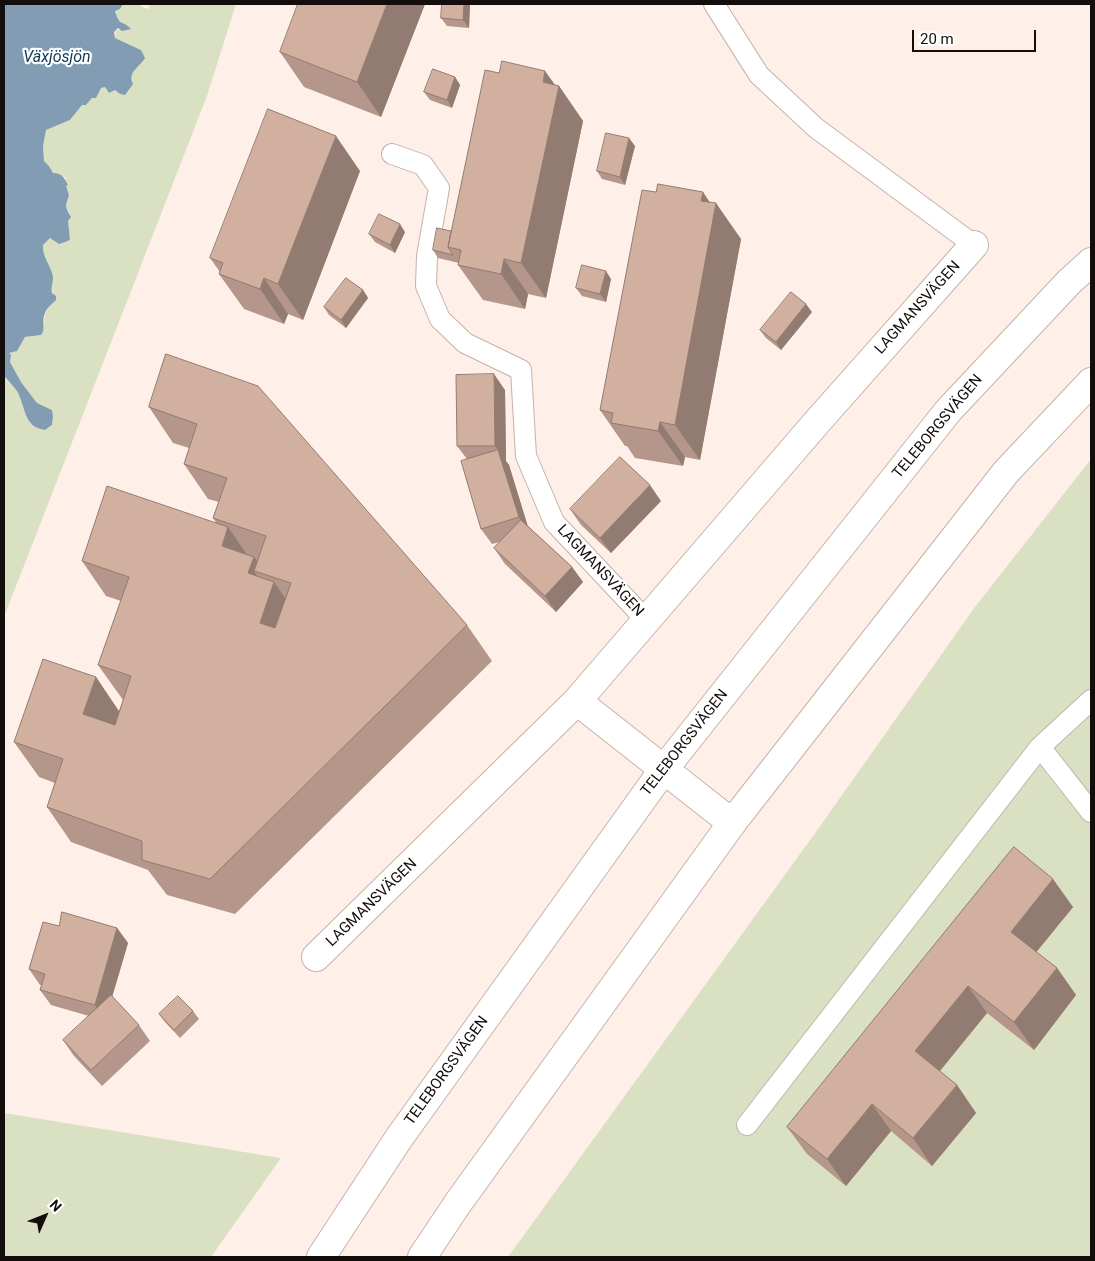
<!DOCTYPE html>
<meta charset="utf-8">
<style>
body{margin:0}
#map{position:relative;width:1095px;height:1261px;overflow:hidden;background:#fef0e8;font-family:Roboto,sans-serif}
canvas{display:block}
.frame{position:absolute;inset:0;border:5px solid #130e0b;pointer-events:none}
.north{position:absolute;left:20px;top:1191px;width:50px;height:50px;-webkit-text-stroke:4px #fff;paint-order:stroke;rotate:46deg;font-size:14px;font-weight:700;line-height:20px;text-align:center;color:#130e0b}
.north::after{content:'';display:block;margin:auto;width:18px;height:22px;background:#130e0b;clip-path:polygon(50% 0,100% 100%,50% 72%,0 100%)}
.scale{position:absolute;left:912px;top:30px;width:124px;height:22px;box-sizing:border-box;border:2px solid #130e0b;border-top:0;padding-left:6px;font-size:15px;line-height:18px;white-space:nowrap;color:#130e0b;-webkit-text-stroke:4px #fff;paint-order:stroke}
</style>
<div id="map">
<canvas width="1095" height="1261"></canvas>
<div class="frame"></div>
<div class="north">N</div>
<div class="scale">20 m</div>
</div>
<script>
const c = document.querySelector('canvas').getContext('2d');
c.lineJoin = 'round';
function fill(path, color) { c.fillStyle = color; c.fill(path, 'evenodd'); }
function stroke(path, color, width, dash) { c.strokeStyle = color; c.lineWidth = width; c.lineCap = dash ? 'butt' : 'round'; c.setLineDash(dash || []); c.stroke(path); }
function write(font, color, halo, rows, align = 'center') {
  c.font = font + ' Roboto,sans-serif'; c.lineWidth = 4.5; c.setLineDash([]); c.textBaseline = 'middle'; c.strokeStyle = halo; c.fillStyle = color; for (const [text, x, y, turn = 0] of rows) {
    c.save(); c.translate(x, y); c.rotate((+turn || 0) * Math.PI / 180); c.textAlign = isNaN(turn) ? turn : align; if (halo) c.strokeText(text, 0, 0); c.fillText(text, 0, 0); c.restore();
  }
}
fill(new Path2D(`
 M123 4H140L142 7 148 9 150 4H236L207 96 4 617V376C8 381 13 386 17 391 26 406 23 427 45 430L52 425 53 416 52 410 37 403 21 382 10 362 9 352 17 351 25 337 41 335C49 325 38 315 54 302L49 264 42 252 43 245 50 238C56 242 65 244 70 238L68 221 70 214C65 208 66 202 69 195L66 189V178L61 175 53 173 49 166 44 161 43 146 46 130 70 120 82 105H86L92 98H96L100 88 105 87 109 93 115 90 120 94 131 82C130 72 137 67 144 61L141 50 115 38 116 30 131 29 118 21 115 11 120 9Z
 M1091 459V1257H508L813 836 975 607Z
 M4 1113 281 1158 211 1257H4Z`), '#dae1c2');
fill(new Path2D(`
 M4 4H123L120 9 115 11C120 28 122 19 131 29L122 31 118 28 114 32 115 38 141 50 145 58C140 67 127 72 133 84L125 95 120 94 115 90 109 93 105 87 101 88 96 98H92L86 105H82L70 120 46 130 43 146 44 161 49 166 53 173C63 173 64 178 68 185L66 186 69 195 66 205 67 210 71 217 68 221 70 239 68 241 59 244 50 238 43 245C42 257 51 265 53 277 53 282 51 287 52 293L56 296V300C51 305 46 308 44 316 42 323 46 330 41 335L25 337 17 351 9 353 11 355 10 362 21 382 37 403 52 410 53 416 52 425 45 430C23 427 26 407 17 391 13 386 8 380 4 376Z`), '#819cb3');
const service = new Path2D(`
 M714 4 759 75 816 128 974 245
 M392 154 423 165 439 188 427 256 426 286 440 319 465 343 521 370 526 456 554 522 646 620
 M1091 700 1040 747 1091 812
 M747 1125 1040 747`);
const minor = new Path2D(`
 M577 701 732 823
 M316 957 577 701 817 422 974 245`);
const secondary = new Path2D(`
 M321 1257 399 1138 664 769 948 411 1069 282 1091 262
 M422 1257 458 1203 732 823 1006 472 1091 382`);
stroke(service, '#c4b3aa', 22);
stroke(minor, '#c4b3aa', 30);
stroke(secondary, '#c4b3aa', 30);
stroke(service, '#fff', 20);
stroke(minor, '#fff', 28);
stroke(secondary, '#fff', 28);
fill(new Path2D(`
 M425 4 381 117 304 87 280 52Z
 M470 4 469 28 447 26 441 18Z
 M455 77 460 85 452 108 430 100 424 92Z
 M555 85 559 86 583 121 546 298 528 294 525 309 483 300 458 265 459 263 438 258 433 250 451 231Z
 M635 146 625 185 602 179 597 171Z
 M360 171 303 320 288 314 284 324 244 309 219 274 220 272 210 258Z
 M656 192 710 202 741 239 700 460 685 457 683 466 635 458 627 446H625L600 410Z
 M405 232 395 253 375 242 369 234Z
 M611 279 606 302 582 296 576 288Z
 M363 290 368 298 346 328 329 315 324 307Z
 M812 312 781 350 766 338 760 330Z
 M166 354 467 625 492 661 235 914 167 895 148 870 71 842 47 807 55 783 39 777 14 742 96 677 119 711 123 700 98 665 121 601 106 596 82 561 217 524 213 518 219 502 208 499 184 464 189 448 173 443 149 407Z
 M505 390 506 461H505L509 465 527 525 572 567 583 582 556 612 505 564 494 548 500 542 492 544 481 529 467 459 457 446Z
 M661 501 611 553 581 525 570 509Z
 M1014 847 1073 907 1036 952 1057 968 1076 995 1034 1050 987 1013 940 1071 957 1085 976 1113 932 1166 891 1131 846 1186 807 1154 787 1127Z
 M59 926 117 928 128 943 112 997 139 1025 150 1041 102 1086 74 1056 63 1040 89 1016 51 1005 40 990 42 985H40L29 969Z
 M193 1011 199 1019 180 1038 165 1022 159 1014Z`), '#b4978a');
fill(new Path2D(`
 M387 4H425L381 117 357 82Z
 M464 4H470L469 28 463 20Z
 M545 71 558 89 559 86 583 121 546 298 521 263 543 82Z
 M455 77 460 85 452 108 447 100Z
 M336 136 360 171 303 320 278 284Z
 M629 138 635 146 625 185 620 177Z
 M703 192 715 210 716 203 741 239 700 460 675 425 701 201Z
 M400 224 405 232 395 253 390 245Z
 M504 259 528 294 525 309 501 274Z
 M606 271 611 279 606 302 600 294Z
 M264 278 288 314 284 324 260 289Z
 M363 290 368 298 346 328 341 320Z
 M806 304 812 312 781 350 776 342Z
 M494 374 505 390 506 461 495 446Z
 M660 422 685 457 683 466 658 431Z
 M498 450 509 465 530 533 519 517Z
 M650 485 661 501 611 553 600 538Z
 M228 527 252 562 254 557 267 575 254 571 270 594 274 582 298 617 284 658 260 623 222 546Z
 M572 567 583 582 556 612 545 596Z
 M96 677 120 713 108 749 83 714Z
 M1053 879 1073 907 1030 960 1011 932Z
 M117 928 128 943 105 1021 95 1005Z
 M1057 968 1076 995 1034 1050 1014 1022Z
 M968 986 987 1013 934 1078 915 1051Z
 M957 1085 976 1113 932 1166 913 1138Z
 M872 1104 891 1131 846 1186 827 1159Z`), '#927b70');
const building = new Path2D(`
 M298 4H387L357 82 280 52Z
 M442 4H464L463 20 441 18Z
 M502 61 545 71 543 82 559 86 521 263 504 259 501 274 458 265 461 250 448 247 485 70 499 73Z
 M433 69 455 77 447 100 424 92Z
 M268 109 336 136 278 284 264 278 260 289 219 274 223 263 210 258Z
 M606 133 629 138 620 177 597 171Z
 M658 184 703 192 701 201 716 203 675 425 660 422 658 431 611 423 613 413 600 410 642 190 656 192Z
 M379 214 400 224 390 245 369 234Z
 M437 228 451 231 448 247 453 255 433 250Z
 M582 265 606 271 600 294 576 288Z
 M346 278 363 290 341 320 324 307Z
 M791 292 806 304 776 342 760 330Z
 M166 354 258 386 467 625 210 879 142 860V841L47 807 63 759 14 742 43 659 96 677 83 714 115 725 131 676 98 665 129 577 82 561 107 486 228 527 222 546 254 557 248 573 274 582 260 623 275 628 291 583 254 571 266 536 213 518 227 478 184 464 197 424 149 407Z
 M494 374 495 446H457L456 375Z
 M498 450 519 517 481 529 461 461Z
 M620 457 650 485 600 538 570 509Z
 M521 520 572 567 545 596 494 548Z
 M1014 847 1053 879 1011 932 1057 968 1014 1022 968 986 915 1051 957 1085 913 1138 872 1104 827 1159 787 1127Z
 M62 912 117 928 95 1005 40 990 45 974 29 969 43 922 59 926Z
 M111 995 139 1025 91 1070 63 1040Z
 M178 996 193 1011 174 1030 159 1014Z`);
fill(building, '#d1b0a0');
stroke(building, '#927b70', 1);
write('15px', '#130e0b', '#fff', [
 ["LAGMANSVÄGEN",918,308,-48],
 ["TELEBORGSVÄGEN",938,427,-50],
 ["LAGMANSVÄGEN",600,571,47],
 ["TELEBORGSVÄGEN",685,743,-52],
 ["LAGMANSVÄGEN",372,903,-44],
 ["TELEBORGSVÄGEN",447,1071,-54]
]);
write('italic 16px', '#0d3a5b', '#fff', [
 ["Växjösjön",57,58]
]);
</script>
